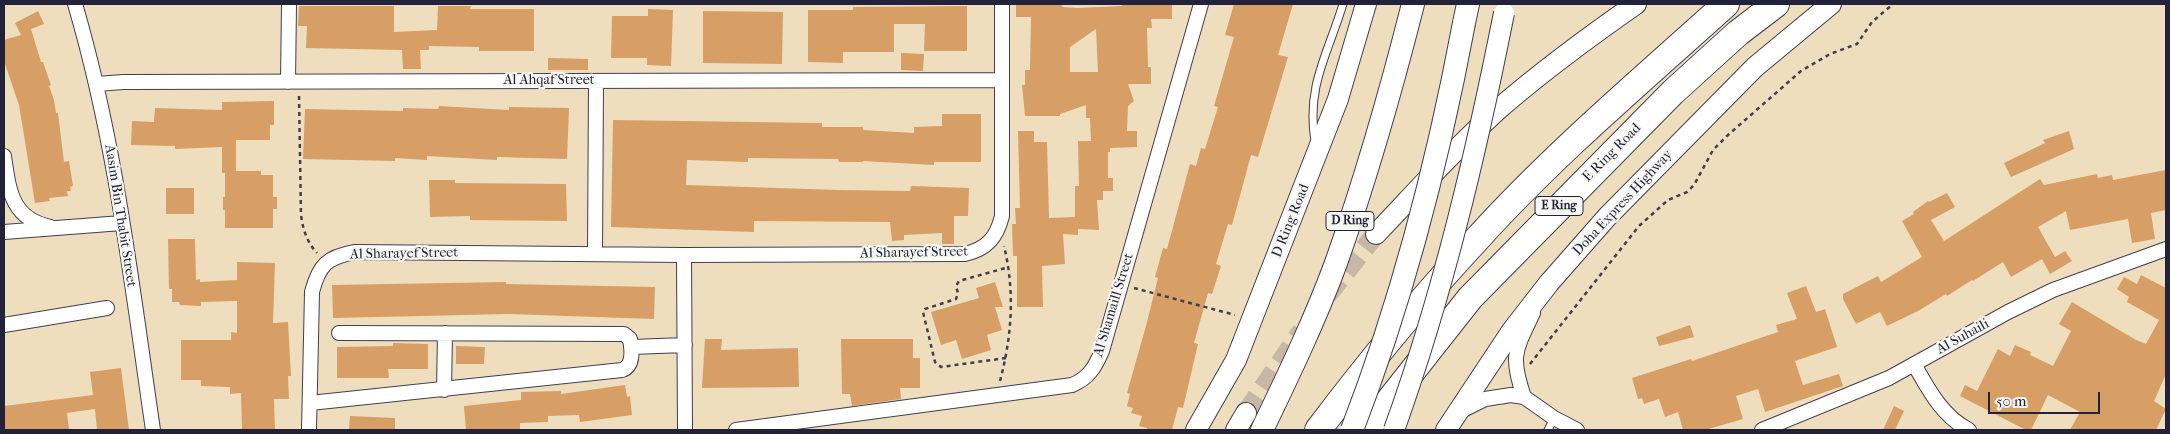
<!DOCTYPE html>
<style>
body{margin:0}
#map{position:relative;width:2170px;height:434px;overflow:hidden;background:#efdebe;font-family:"IM FELL French Canon",serif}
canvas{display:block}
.frame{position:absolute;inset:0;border:5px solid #22223b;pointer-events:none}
.scale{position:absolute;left:1988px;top:392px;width:112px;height:22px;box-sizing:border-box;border:2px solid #22223b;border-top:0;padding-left:6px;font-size:15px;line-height:18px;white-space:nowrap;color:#22223b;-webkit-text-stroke:4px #f6f6f2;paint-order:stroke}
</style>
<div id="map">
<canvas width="2170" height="434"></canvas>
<div class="frame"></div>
<div class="scale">50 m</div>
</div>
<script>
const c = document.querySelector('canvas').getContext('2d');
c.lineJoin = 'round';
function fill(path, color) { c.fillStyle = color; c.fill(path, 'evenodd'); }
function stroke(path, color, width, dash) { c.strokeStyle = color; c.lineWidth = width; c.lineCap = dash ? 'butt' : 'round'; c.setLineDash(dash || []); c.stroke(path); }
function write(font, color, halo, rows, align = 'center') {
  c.font = font + ' "IM FELL French Canon",serif'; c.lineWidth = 4.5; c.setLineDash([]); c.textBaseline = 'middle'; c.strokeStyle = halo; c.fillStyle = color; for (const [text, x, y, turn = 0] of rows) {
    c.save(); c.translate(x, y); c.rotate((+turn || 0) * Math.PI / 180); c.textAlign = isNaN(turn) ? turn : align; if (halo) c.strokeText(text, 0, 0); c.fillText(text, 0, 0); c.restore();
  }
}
fill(new Path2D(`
 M1016 4H1060L1063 7 1077 8 1122 6V4H1172V19H1151L1152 28H1147L1148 67H1151V84H1128L1134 101 1128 106 1127 131H1137V147L1110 148V152H1108V178H1113V191H1103V200H1097L1099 230 1078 229V235L1063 234 1065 264 1042 266 1043 307H1017V256H1013L1012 224H1016L1015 208H1020L1018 131H1034V142H1047L1049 218 1075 217V186H1079L1078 141H1091L1090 118H1086V105L1060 114V116H1025L1022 85H1025V70H1030L1031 17H1016ZM1096 29 1098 72H1070V47Z
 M1234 4H1293L1278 55 1288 57 1258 157 1251 155 1232 225 1228 224 1216 264 1221 266 1212 294 1208 293 1194 343 1198 344 1183 408 1178 407 1172 430H1147V428L1139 426 1142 416 1131 413 1133 408 1127 406 1130 394 1127 393 1146 326 1158 278 1155 277 1163 248 1167 249 1190 164 1196 166 1201 148 1205 149 1218 107 1214 106 1234 37 1225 35Z
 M299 6H394V32L437 30 438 6H471L470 9H534V51H479V47L429 46V50H420L421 69H403L402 50 306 48 307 26H298Z
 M967 6V51H924L925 24H894V52H843V63L808 62V10H853V7Z
 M648 9 673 10 671 66 647 65V58H611L612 16H648Z
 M38 11 44 24 31 29 41 62H43L51 85 49 86 54 100 56 113H58L64 162 69 161 73 186 70 187 71 191H67L68 196 49 198 50 201 35 203 19 105 4 61V40L21 35 15 23Z
 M703 11 783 12 782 64 703 63Z
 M901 53 924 54 923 71 901 70Z
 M548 58 588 59V70H548Z
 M274 101V125H270V140H236V171H261V175H273V197H277V209H273V228H225V210H223V197H225V173H222V147L175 149V146L131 145 132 121 154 122 155 108 222 110V102Z
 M439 106 509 110V107L569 108 567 159 497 157V160L427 156V160L395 158V161L303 159 305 109 403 111V108L438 109Z
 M942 114H981V162H934V165L863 161V162H839L838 159 748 158V162L687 160 686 185 839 190 910 191 911 186 969 188 968 216H954V244H942V233L904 235V240L892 241 890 222 754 221V232L611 227 613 120 822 123V127H863V130L914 133V127L942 126Z
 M2069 131 2074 149 2011 177 2004 163 2045 143 2043 140Z
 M2166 170V210L2151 213 2155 239 2132 243 2128 219 2070 230 2066 211 2038 227 2055 257 2065 251 2072 261 2050 274 2042 259 2011 277 2003 262 1973 281 1972 280 1947 296 1946 294 1918 311 1887 326 1880 312 1856 324 1843 299V294L1878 276 1881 282 1922 257 1902 221 1914 214 1913 212 1928 201 1929 202 1947 193 1955 207 1931 220 1944 241 2040 179 2044 185 2097 174 2098 178 2112 175 2113 180Z
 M429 180H455V183L566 184 567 221 470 220V216L430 217Z
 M166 188H194V214H166Z
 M168 239H195L196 280 200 279V282L237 280V262L275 263 273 323 288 322 291 376H288L289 399H274L275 430H242L241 393 230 394V387L201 386V380H181V340H231V332L237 333V301L201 302V306L180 305 179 302H172V289H169Z
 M2141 275 2166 288V374L2154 401 2166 409 2156 430H2070L2080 412 2048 395 2031 430H2026L1960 396 1965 385 1977 391 1998 349 2010 356 2015 345 2031 352 2030 355 2053 366 2071 331 2059 324 2072 302 2136 340 2146 344 2159 320 2127 302 2129 297 2117 289 2124 277 2137 284Z
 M506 282V284L655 287 654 319 509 314 333 318 332 285Z
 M995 282 1003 307H995L1002 330 987 335 991 350 962 359 956 340 941 345 931 312 979 298 976 288Z
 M1806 286 1816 312 1825 309 1837 347 1795 361 1803 385 1839 374 1843 386 1765 412 1758 389 1736 396 1743 419 1705 430H1683L1678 412 1665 417 1659 399 1644 404 1642 398 1638 399 1632 378 1691 359 1692 361 1778 332 1776 325 1797 319 1787 293Z
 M1690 325 1694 337 1659 346 1656 337Z
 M705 339H722L721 350 798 348 799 387 702 388Z
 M841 339H913V358H920V388H900L901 399 852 406 850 394H842Z
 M393 343 428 344V369H388L389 378H337V347L393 346Z
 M456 346 485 347 484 364H456Z
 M121 368 129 430H97L95 409 67 413 69 430H4V406L93 395 90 372Z
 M625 385 627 397 630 396 632 415 580 422 579 415 548 416V422L520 423V430H466L464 406 521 400V392L561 391V394Z
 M1894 406 1904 411 1895 430H1883Z
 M350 416 395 418V430H349Z`), '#d79e65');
stroke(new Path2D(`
 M1327 295 1376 234
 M1246 413 1302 331`), '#c6b8a4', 20, [20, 10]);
const lane = new Path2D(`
 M1315 141C1306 86 1328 54 1343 4
 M1548 430 1554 418`);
const street = new Path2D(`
 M75 4C116 143 132 287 153 430
 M288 82 289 4
 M97 84 123 82 1002 80
 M4 156C9 190 11 219 51 227
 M4 232 122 223
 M595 254 596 81
 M684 255 685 430
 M4 325 107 308
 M631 347 685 345
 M1914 364C1928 389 1942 416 1969 430
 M444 390 445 333
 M1524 397C1510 356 1515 351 1533 313
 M310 403 622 370C634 366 632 350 630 339L624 334 339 333
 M1461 411 1485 399 1511 395 1524 397 1554 418 1577 430
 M309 430 312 292C319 265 327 257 355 252L684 255 965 254C987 249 997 237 1002 216V4
 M736 430 1072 385C1089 378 1095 367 1102 351L1201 4
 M1762 430 1889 378 2008 312 2053 290 2166 249`);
const secondary = new Path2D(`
 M1376 234C1417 191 1457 146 1502 106 1544 70 1590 36 1636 4
 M1196 430 1236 360 1252 319 1338 99 1366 4
 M1236 430 1246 413
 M1446 430 1511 332 1549 283 1607 217 1755 67 1831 4`);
const primary = new Path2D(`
 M1464 23 1468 4
 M1262 430C1288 376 1315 320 1336 263 1366 178 1391 91 1413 4`);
const highway = new Path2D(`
 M1318 430C1368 364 1421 299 1478 238 1553 155 1643 79 1726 4
 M1366 430 1470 298 1673 92 1738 33 1776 4`);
stroke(lane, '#413e4f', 9);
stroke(street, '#413e4f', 16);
stroke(secondary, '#413e4f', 22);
stroke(primary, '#413e4f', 24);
stroke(highway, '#413e4f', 28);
stroke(new Path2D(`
 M299 96 301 215C303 230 307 242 317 253
 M1134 288 1235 315
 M1006 358 941 367 935 362 923 312 925 309 956 299 958 293 956 286 959 281 1009 267
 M1530 364 1639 226 1668 200 1687 192 1694 185 1713 150 1728 135 1801 71 1830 54 1857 44 1872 22 1893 4
 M1000 381C1012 336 1015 291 1004 246`), '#413e4f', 2.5, [4, 4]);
stroke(lane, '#fff', 7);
stroke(street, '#fff', 14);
stroke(secondary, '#fff', 20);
stroke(primary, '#fff', 22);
stroke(highway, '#fff', 26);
const secondaryBridge = new Path2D(`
 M1394 430C1443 294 1476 154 1504 13`);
const primaryBridge = new Path2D(`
 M1352 430C1403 298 1438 162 1464 23`);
stroke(secondaryBridge, '#413e4f', 22, []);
stroke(primaryBridge, '#413e4f', 24, []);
stroke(secondaryBridge, '#fff', 20);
stroke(primaryBridge, '#fff', 22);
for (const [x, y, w] of [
 [1559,206,48],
 [1350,221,48]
]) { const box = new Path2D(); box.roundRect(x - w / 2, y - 9.5, w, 19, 4); c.fillStyle = '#f6f6f2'; c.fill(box); stroke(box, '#22223b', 1); }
write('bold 12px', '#22223b', null, [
 ["E Ring",1559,206],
 ["D Ring",1350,221]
]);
write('14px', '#22223b', '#f6f6f2', [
 ["Al Ahqaf Street",549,81],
 ["E Ring Road",1612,153,-45],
 ["Doha Express Highway",1623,203,-47],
 ["Aasim Bin Thabit Street",120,216,81],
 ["D Ring Road",1291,221,-68],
 ["Al Sharayef Street",914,253,-1],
 ["Al Sharayef Street",404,254,-1],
 ["Al Shamaill Street",1114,305,-73],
 ["Al Suhaili",1963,337,-29]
]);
</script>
